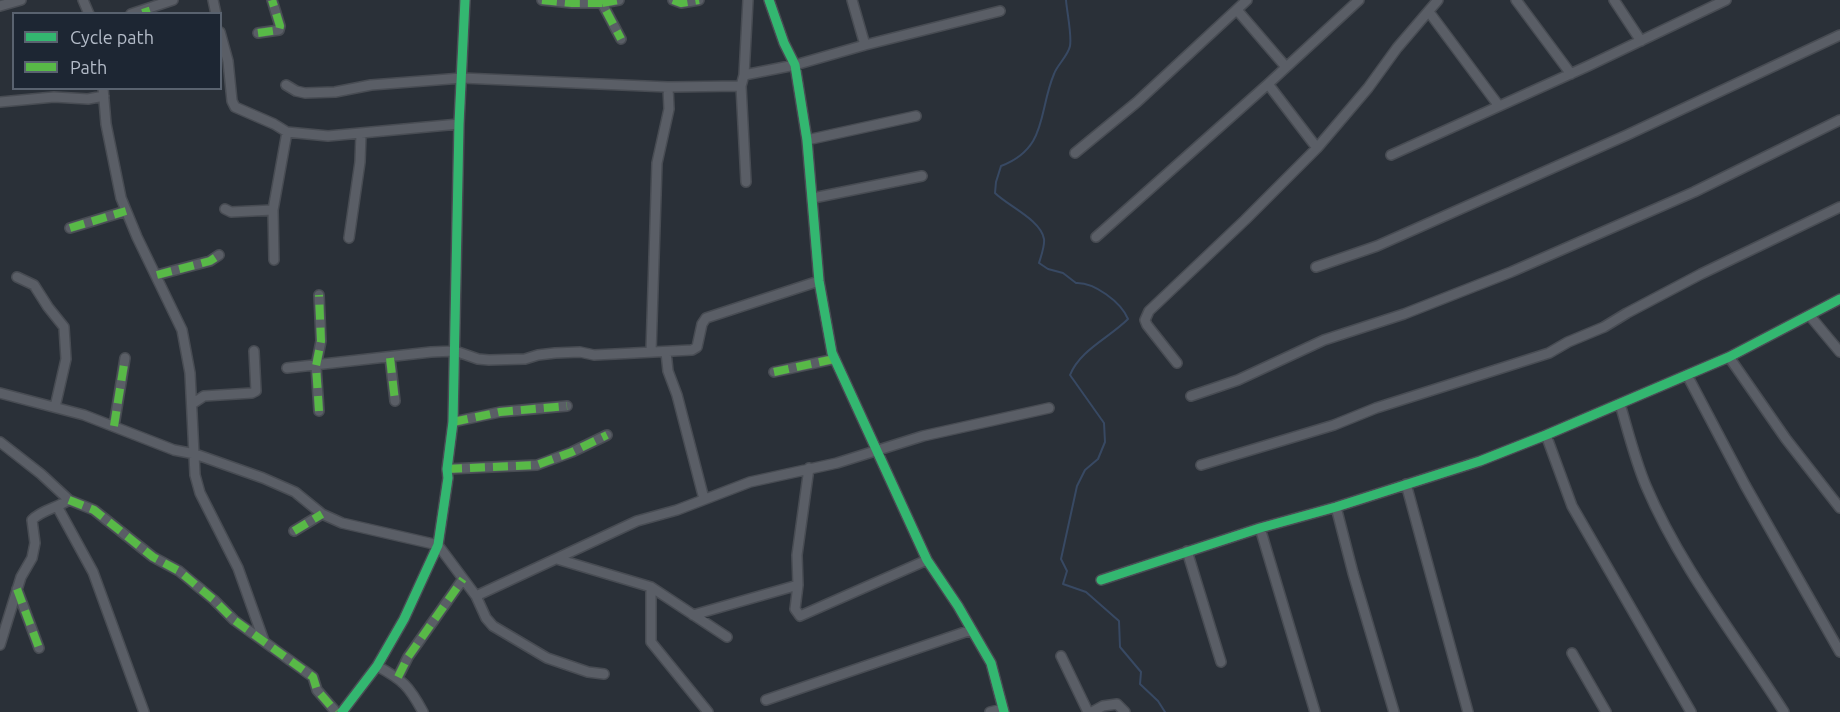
<!DOCTYPE html>
<style>
body{margin:0}
#map{position:relative;width:1840px;height:712px;overflow:hidden;background:#2a3038;font-family:Ubuntu,sans-serif}
canvas{display:block}
.legend{position:absolute;left:12px;top:12px;width:210px;height:78px;box-sizing:border-box;background:#1d2633;border:2px solid #59626f;margin:0;padding:8px 10px;list-style:none;font-size:18px;color:#b4bcc9}
.legend li{display:flex;align-items:center;gap:12px;height:30px}
.legend b{width:30px;border:2px solid #59626f}
</style>
<div id="map">
<canvas width="1840" height="712"></canvas>
<ul class="legend">
<li><b style="height:8px;background:#33b770"></b>Cycle path</li>
<li><b style="height:8px;background:#58b947"></b>Path</li>
</ul>
</div>
<script>
const c = document.querySelector('canvas').getContext('2d');
c.lineJoin = 'round';
function stroke(path, color, width, dash) { c.strokeStyle = color; c.lineWidth = width; c.lineCap = dash ? 'butt' : 'round'; c.setLineDash(dash || []); c.stroke(path); }
stroke(new Path2D(`
 M1066 0C1067 13 1072 35 1070 46 1068 56 1057 65 1054 74 1038 112 1048 148 1001 166L996 182 995 193C1008 206 1041 220 1044 239 1045 246 1041 256 1039 263L1048 269 1063 273 1076 283C1094 282 1121 302 1128 319 1109 338 1080 350 1070 375L1104 423 1105 442 1098 459 1085 470 1077 486 1061 559 1067 571 1063 584 1086 592 1119 621 1120 647 1141 672 1140 684 1158 701 1165 712`), '#384963', 2);
const minor = new Path2D(`
 M83 0 89 14
 M213 0 216 14
 M542 0 572 3H602L621 39
 M673 0 681 3 699 0
 M769 0 784 43 795 65 807 140 819 281 832 353 927 560 958 606 991 663 1004 712
 M852 0 865 45
 M1516 0 1571 74
 M1614 0 1641 41
 M602 3 619 0
 M0 6 21 0
 M1237 10 1286 67
 M1429 12 1499 106
 M131 14 173 0
 M220 32 228 61 232 101 235 107 274 124 287 132 328 136 459 124
 M258 33 279 30 280 26 272 0
 M744 75 795 65 865 45 1000 11
 M1268 84 1317 148
 M286 85 296 91 305 93 335 92 371 85 462 78 668 87 741 86
 M103 88 106 124 121 198 137 237 182 330 190 373 195 475 200 493 238 568 264 641
 M0 102 54 97 88 99 104 96
 M807 140 916 116
 M1075 153 1137 102 1247 0
 M1391 155 1588 66 1726 0
 M746 182 741 86 744 75 748 0
 M813 198 922 176
 M225 209 231 212 273 210
 M70 228 126 211
 M1096 237 1268 84 1359 0
 M349 238 360 162 361 133
 M274 260 273 210 287 132
 M1316 267 1377 246 1627 135 1840 35
 M157 275 210 261 219 255
 M17 277 34 285 48 307 64 327 66 359 55 407
 M1810 316 1840 352
 M651 352 657 163 669 109 668 87
 M666 352 668 371 677 395 704 499
 M1729 357 1786 439 1840 508
 M390 358 395 401
 M1177 363 1147 325 1145 320 1149 311 1245 220 1317 148 1368 88 1397 48 1438 0
 M287 368 431 352 455 351 478 359 489 360 525 359 538 355 555 353 580 352 594 355 615 354 692 350 697 347 702 324 706 318 819 281
 M774 372 834 359
 M1687 375 1745 485 1840 652
 M0 393 84 415 174 450 195 454 263 478 295 492 322 514 342 523 438 545 476 596 486 618 493 626 547 658 588 672 604 674
 M1191 396 1238 380 1324 340 1404 314 1511 272 1694 192 1840 120
 M192 404 204 396 252 393 256 391 254 351
 M1620 404C1628 431 1635 460 1646 486 1681 568 1737 638 1784 712
 M319 411 316 366 321 341 319 295
 M453 422 500 412 567 406
 M114 426 125 358
 M1546 435 1572 506 1691 712
 M0 442 41 474 69 500C57 508 41 510 32 520L35 543 32 558 21 577 0 645
 M1201 465 1334 425 1376 408 1549 353 1568 342 1604 327 1627 313 1701 274 1840 207
 M809 468 797 555 798 585 795 609 800 616 927 560
 M447 469 537 465 572 452 607 435
 M1406 484 1468 712
 M69 500 94 510 153 557 179 571 214 600 234 620 313 677 317 690 336 712
 M1336 507 1353 573 1394 712
 M58 508 93 572 144 712
 M1260 528 1315 712
 M294 531 322 514
 M1187 551 1221 662
 M557 559 651 587 727 637
 M1101 580 1260 528 1336 507 1480 461 1546 435 1729 357 1840 299
 M651 587V642L708 712
 M17 589 39 648
 M476 596 637 521 677 510 750 482 837 463 923 436 1049 408
 M693 615 798 585
 M1572 653 1606 712
 M1061 656 1088 712
 M377 666C403 680 409 686 423 712
 M398 677 408 657 463 579
 M766 700 971 630
 M342 712 377 666 404 619 438 545 448 478 447 469 453 422 459 124 465 0
 M990 712 1003 709
 M1092 712 1103 706 1117 704 1125 712`);
stroke(minor, '#484c53', 12);
stroke(minor, '#5a5e66', 9);
stroke(new Path2D(`
 M542 0 572 3H602L621 39
 M673 0 681 3 699 0
 M602 3 619 0
 M145 8 147 14
 M258 33 279 30 280 26 272 0
 M70 228 126 211
 M157 275 210 261 219 255
 M390 358 395 401
 M774 372 834 359
 M319 411 316 366 321 341 319 295
 M453 422 500 412 567 406
 M114 426 125 358
 M447 469 537 465 572 452 607 435
 M69 500 94 510 153 557 179 571 214 600 234 620 313 677 317 690 336 712
 M294 531 322 514
 M17 589 39 648
 M398 677 408 657 463 579`), '#58b947', 8, [15, 8]);
stroke(new Path2D(`
 M769 0 784 43 795 65 807 140 819 281 832 353 927 560 958 606 991 663 1004 712
 M1101 580 1260 528 1336 507 1480 461 1546 435 1729 357 1840 299
 M342 712 377 666 404 619 438 545 448 478 447 469 453 422 459 124 465 0`), '#33b770', 9);
</script>
